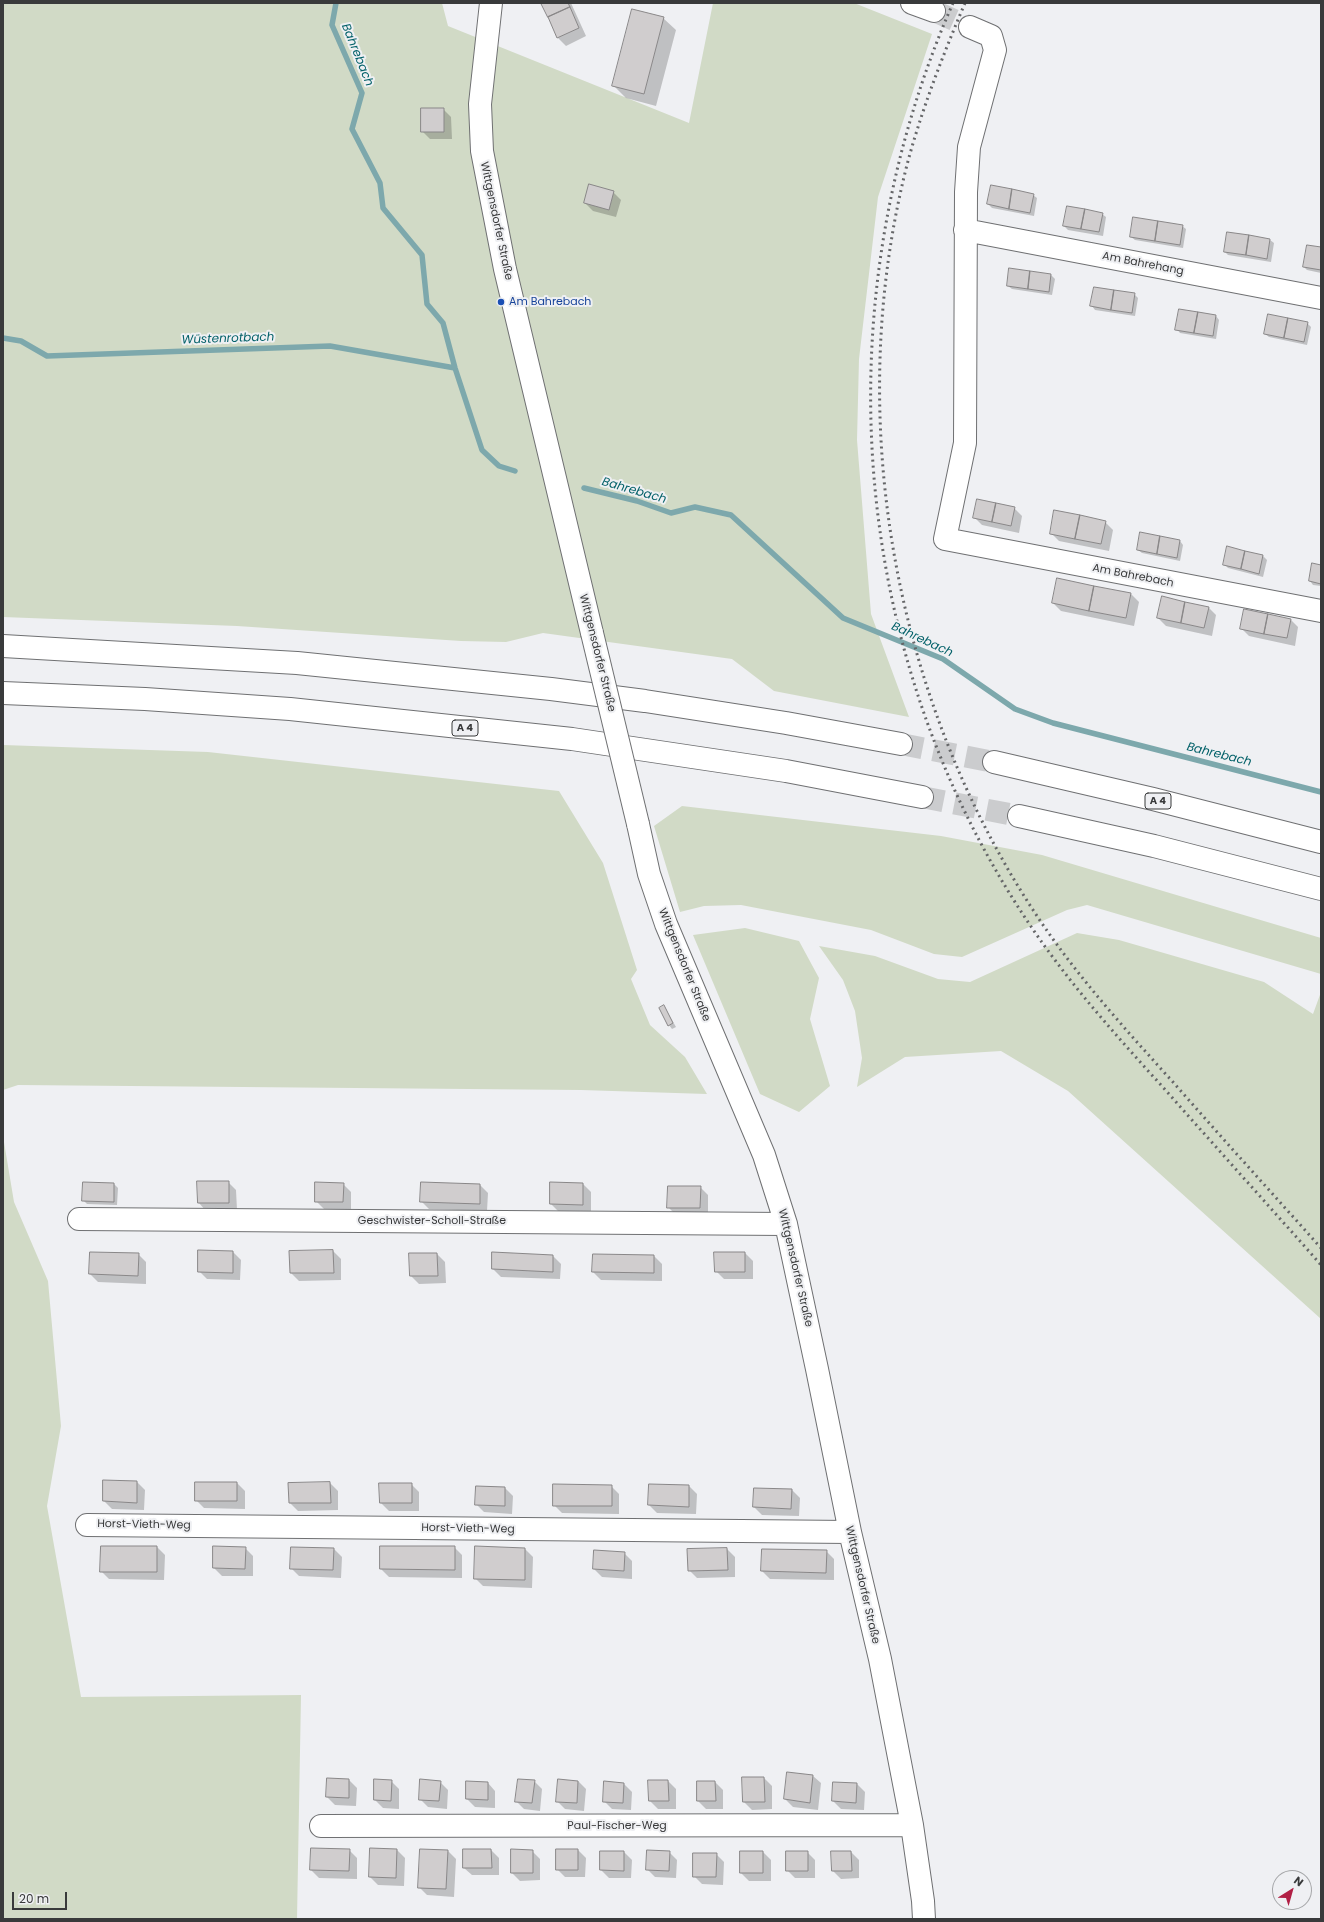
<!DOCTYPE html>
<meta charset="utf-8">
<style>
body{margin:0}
#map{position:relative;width:1324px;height:1922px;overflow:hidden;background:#eff0f3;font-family:Poppins,sans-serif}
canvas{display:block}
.frame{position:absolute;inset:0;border:4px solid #393a3b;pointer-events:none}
.north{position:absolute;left:1272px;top:1870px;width:40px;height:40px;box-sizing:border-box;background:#eff0f3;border:1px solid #a6a7a9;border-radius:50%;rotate:37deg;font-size:11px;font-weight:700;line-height:16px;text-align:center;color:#393a3b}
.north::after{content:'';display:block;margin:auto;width:14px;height:18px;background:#b11f45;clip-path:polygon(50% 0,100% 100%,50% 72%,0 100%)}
.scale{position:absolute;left:12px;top:1892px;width:55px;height:18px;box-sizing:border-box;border:2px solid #393a3b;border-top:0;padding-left:5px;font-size:12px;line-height:14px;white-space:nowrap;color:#393a3b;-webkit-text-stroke:3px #eff0f3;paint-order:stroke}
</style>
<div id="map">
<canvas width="1324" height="1922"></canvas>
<div class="frame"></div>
<div class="north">N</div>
<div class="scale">20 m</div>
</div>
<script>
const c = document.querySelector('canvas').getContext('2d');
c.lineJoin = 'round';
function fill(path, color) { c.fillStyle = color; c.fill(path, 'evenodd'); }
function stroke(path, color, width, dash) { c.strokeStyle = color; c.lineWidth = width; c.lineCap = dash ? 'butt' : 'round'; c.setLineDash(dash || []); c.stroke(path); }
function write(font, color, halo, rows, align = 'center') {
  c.font = font + ' Poppins,sans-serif'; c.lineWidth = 4; c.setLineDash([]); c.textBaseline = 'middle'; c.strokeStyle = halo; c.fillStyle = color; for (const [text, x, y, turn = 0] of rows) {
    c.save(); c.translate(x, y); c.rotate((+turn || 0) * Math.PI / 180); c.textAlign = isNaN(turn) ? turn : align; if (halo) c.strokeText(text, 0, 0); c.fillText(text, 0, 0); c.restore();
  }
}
fill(new Path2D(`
 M3 3H442L448 26 689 123 713 3H854L932 34 878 197 859 359 857 440 871 614 909 717 774 691 732 659 543 633 506 642 461 641 237 626 3 617Z
 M3 745 208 752 559 791 603 863 637 970 631 979 650 1025 685 1057 707 1094 581 1090 18 1085 3 1090Z
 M682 806 941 836 1042 855 1321 938V974L1087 905 1067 910 962 957 934 954 871 930 741 905 704 906 680 912 654 826Z
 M745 928 799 941 819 978 810 1019 830 1086 799 1112 760 1094 693 935Z
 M1077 933 1119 940 1264 982 1313 1014 1321 992V1319L1068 1091 1001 1051 905 1057 857 1087 862 1058 855 1011 843 980 819 946 875 956 938 979 970 982Z
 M3 1136 14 1202 48 1281 61 1426 47 1506 81 1697 301 1695 297 1919H3Z`), '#d1dac6');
fill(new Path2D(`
 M542 3H571L586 36 566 46 558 38Z
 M663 18 676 30 656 106 626 98 614 86Z
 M443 109 451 117 452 139H430L422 131Z
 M613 192 621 200 616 217 593 211 585 203Z
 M1033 195 1037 198 1034 216 992 208 988 204Z
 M1102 214 1106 217 1103 236 1068 230 1064 226Z
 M1182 226 1186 229 1183 248 1135 240 1131 237Z
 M1270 240 1274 243 1271 262 1228 255 1225 252Z
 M1321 248V273L1307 270 1304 267Z
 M1051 275 1055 279 1052 295 1012 289 1008 286Z
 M1134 294 1138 298 1135 316 1095 310 1092 306Z
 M1216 316 1219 320 1216 339 1180 333 1177 329Z
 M1307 323 1311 327 1307 345 1269 337 1265 334Z
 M1014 508 1022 516 1019 533 982 525 974 517Z
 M1105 522 1113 530 1109 551 1059 541 1051 533Z
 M1180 541 1183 545 1180 561 1142 553 1138 550Z
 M1228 547 1263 556 1267 560 1263 577 1228 568 1224 564Z
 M1321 566V586L1313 585 1310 581Z
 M1058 579 1131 594 1139 602 1134 626 1061 611 1053 603Z
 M1208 607 1216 615 1212 636 1166 626 1158 618Z
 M1290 619 1298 627 1295 646 1249 636 1241 628Z
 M664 1006 676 1027 672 1029 669 1025Z
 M228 1182 236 1190 237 1210 206 1211 199 1203Z
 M114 1184 118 1188 117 1205 87 1204 83 1200Z
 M343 1184 351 1192V1210L324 1209 316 1201Z
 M583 1184 591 1192V1212H559L551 1204Z
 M480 1185 488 1193 487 1211 429 1209 421 1201Z
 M700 1187 708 1195V1216L676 1215 668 1207Z
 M333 1251 341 1259V1280L299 1281 291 1273Z
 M233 1252 241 1260 240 1280 207 1279 199 1271Z
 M745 1253 753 1261V1279H724L716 1271Z
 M138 1254 146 1262V1284L98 1282 90 1274Z
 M437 1254 445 1262 446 1283 419 1284 411 1276Z
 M553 1256 561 1264 560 1279 501 1277 493 1269Z
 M654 1256 662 1264V1281L601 1280 593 1272Z
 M104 1481 137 1482 145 1490 144 1510 112 1509 104 1501Z
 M237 1483 245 1491V1509L204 1508 196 1500Z
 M330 1483 338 1491V1510L298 1511 290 1503Z
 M380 1484H411L419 1492V1511H389L381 1503Z
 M611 1486 619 1494V1514L562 1513 554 1505Z
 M689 1486 697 1494 696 1514 657 1513 649 1505Z
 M505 1488 513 1496 512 1514 484 1512 476 1504Z
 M792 1490 800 1498 799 1516 762 1515 754 1507Z
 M157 1547 165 1555 164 1580 109 1579 101 1571Z
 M381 1547H454L462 1555V1578L389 1577 381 1569Z
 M245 1548 253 1556V1576H222L214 1568Z
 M334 1549 342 1557 341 1578 299 1576 291 1568Z
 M525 1549 533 1557 532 1588 483 1586 475 1578Z
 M727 1549 735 1557V1577L697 1578 689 1570Z
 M826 1551 834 1559V1580L770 1579 762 1571Z
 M624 1553 632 1561V1579L602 1577 594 1569Z
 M813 1776 821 1783 818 1810 793 1807 785 1799Z
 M764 1778 772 1786V1809L752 1810 744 1802Z
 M349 1780 357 1788 356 1806 335 1805 327 1797Z
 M391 1781 399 1789V1809L383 1808 375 1800Z
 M534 1781 542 1789 540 1811 524 1809 516 1801Z
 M578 1781 586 1789 584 1811 565 1809 557 1801Z
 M649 1781H668L676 1789V1809H658L650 1801Z
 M440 1782 448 1790 447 1809 428 1807 420 1799Z
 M715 1782 723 1790V1809H706L698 1801Z
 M488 1783 495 1791V1808L475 1807 467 1799Z
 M834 1783 857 1784 865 1792 864 1810 841 1809 833 1801Z
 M624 1784 632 1792 631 1810 612 1809 604 1801Z
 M371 1849 397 1850 405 1858 404 1886 378 1885 370 1877Z
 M349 1850 357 1858V1879L319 1878 311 1870Z
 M491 1850 499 1858V1875H472L464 1868Z
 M578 1850 586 1858 585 1877H565L557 1869Z
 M448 1851 456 1859 454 1897 427 1895 419 1887Z
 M532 1851 540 1859V1880L520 1881 512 1873Z
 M624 1852 632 1860 631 1878H609L601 1870Z
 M669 1852 677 1860 676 1878 655 1877 647 1869Z
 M741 1852H763L771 1860V1881H749L741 1873Z
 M807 1852 815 1860V1878H795L787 1870Z
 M851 1852 859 1860V1878L841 1879 833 1871Z
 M716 1854 724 1862 723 1885 702 1884 694 1876Z`), '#0003');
stroke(new Path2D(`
 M336 3 332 25 362 93 352 129 380 183 383 208 422 255 427 304 443 323 455 368 482 450 499 466 515 471
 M3 338 21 341 47 356 330 346 455 368
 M584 488 637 501 671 513 695 507 731 515 843 618 943 659 1015 709 1053 723 1321 792`), '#7da8ac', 5.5);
const building = new Path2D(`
 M541 3H568L570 7 548 17Z
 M570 7 579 28 557 38 548 17Z
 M632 9 664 17 644 94 612 86Z
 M421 108H444V132H421Z
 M589 184 614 191 609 210 584 203Z
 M991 185 1012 189 1009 209 987 204Z
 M1012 189 1034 194 1030 213 1009 209Z
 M1067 206 1085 209 1081 229 1063 226Z
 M1085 209 1103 213 1099 232 1081 229Z
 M1133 217 1158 221 1155 241 1130 237Z
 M1158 221 1183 225 1180 245 1155 241Z
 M1227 232 1249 235 1246 255 1224 252Z
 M1249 235 1270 239 1267 259 1246 255Z
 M1307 245 1321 247V270L1303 267Z
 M1009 268 1030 271 1028 289 1007 286Z
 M1030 271 1051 274 1049 292 1028 289Z
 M1094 287 1114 290 1111 310 1090 306Z
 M1114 290 1135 293 1132 313 1111 310Z
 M1179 309 1198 312 1194 333 1175 330Z
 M1198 312 1216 315 1213 336 1194 333Z
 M1268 314 1288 318 1284 338 1264 334Z
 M1288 318 1308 322 1304 342 1284 338Z
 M977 499 996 503 992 522 973 518Z
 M996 503 1015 507 1011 526 992 522Z
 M1054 510 1080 515 1075 539 1050 534Z
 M1080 515 1106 521 1101 544 1075 539Z
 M1140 532 1160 536 1157 554 1137 550Z
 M1160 536 1180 540 1177 558 1157 554Z
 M1227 546 1245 551 1241 569 1223 565Z
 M1245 551 1263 555 1259 574 1241 569Z
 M1312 563 1321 565V584L1309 581Z
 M1057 578 1094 586 1089 611 1052 603Z
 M1094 586 1131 593 1126 618 1089 611Z
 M1162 596 1185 602 1181 623 1157 618Z
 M1185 602 1209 607 1204 628 1181 623Z
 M1244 609 1268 614 1264 634 1240 629Z
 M1268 614 1291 619 1287 638 1264 634Z
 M664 1005 673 1023 668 1026 659 1008Z
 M197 1181H229V1203H198Z
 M83 1182 114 1183V1202L82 1201Z
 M315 1182 344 1183 343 1202H315Z
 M421 1182 480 1184V1204L420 1202Z
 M550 1182 583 1183V1205L550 1204Z
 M668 1186H701L700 1208H667Z
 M198 1250 233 1251V1273L198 1272Z
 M333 1250 334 1273H290L289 1251Z
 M90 1252 139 1253 138 1276 89 1274Z
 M492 1252 553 1255V1272L492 1269Z
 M714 1252H745V1272H715Z
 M409 1253H437L438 1276H410Z
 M593 1254 654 1255V1273L592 1272Z
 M103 1480 137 1481V1503L103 1501Z
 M195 1482H237V1501H195Z
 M330 1482 331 1503H289L288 1483Z
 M379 1483H412V1503H380Z
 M553 1484 612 1485V1506H553Z
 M649 1484 689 1485V1507L648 1505Z
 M476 1486 505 1487V1506L475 1505Z
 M754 1488 792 1489 791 1509 753 1507Z
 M101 1546H157V1572H100Z
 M213 1546 246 1547 245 1569 213 1568Z
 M380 1546H455V1570L380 1569Z
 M475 1546 525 1548V1580L474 1579Z
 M291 1547 334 1548 333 1570 290 1569Z
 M727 1548 728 1570 688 1571 687 1549Z
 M762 1549 827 1550 826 1573 761 1571Z
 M594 1550 625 1552 624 1571 593 1569Z
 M787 1772 813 1775 810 1803 784 1799Z
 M742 1777H764L765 1802H743Z
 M327 1778 349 1779V1798L326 1797Z
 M374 1779 392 1780 391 1801 374 1800Z
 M420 1779 441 1781 439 1801 419 1800Z
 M518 1779 535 1780 532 1803 515 1802Z
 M558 1779 578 1781 577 1803 556 1802Z
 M648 1780H668L669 1801H649Z
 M466 1781 488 1782V1800L466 1799Z
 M604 1781 624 1783 623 1803 603 1802Z
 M697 1781H715L716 1801H697Z
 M833 1782 857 1783 856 1803 832 1801Z
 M311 1848 350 1849 349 1871 310 1870Z
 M370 1848 397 1849 396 1878 369 1877Z
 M420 1849 448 1850 446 1889 418 1888Z
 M463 1849H491L492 1868H463Z
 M511 1849 533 1850V1873H511Z
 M556 1849H578V1870H556Z
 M647 1850 670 1851 669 1871 646 1870Z
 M600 1851H624V1871L600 1870Z
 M740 1851H763V1873H740Z
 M786 1851H808V1871H786Z
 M831 1851H851L852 1871H832Z
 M693 1853H717L716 1877H693Z`);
fill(building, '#d0cdce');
stroke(building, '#898788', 1);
stroke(new Path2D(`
 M934 11 970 27`), '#cbccce', 22, [22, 11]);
stroke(new Path2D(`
 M901 744 994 762
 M922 797 1019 816`), '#cbccce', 22, [22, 11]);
const minor = new Path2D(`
 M491 3 480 104 482 151 505 269 592 633
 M912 3 934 11
 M970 27 991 36 995 50 969 147 966 192 965 443 945 539 1321 611
 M965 230 1321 298
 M638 824 649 874 666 924 764 1155 786 1224 817 1369 850 1532 880 1659 912 1825 923 1901 924 1919
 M79 1219 786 1224
 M87 1525 850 1532
 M321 1826 912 1825`);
const highway = new Path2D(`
 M3 646 297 663 551 689 645 701 786 723 901 744
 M3 693 145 699 290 709 572 739 786 771 922 797
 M994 762 1153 799 1321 842
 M1019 816 1154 846 1321 889`);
stroke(minor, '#6f7072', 24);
stroke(highway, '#6f7072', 24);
stroke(minor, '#fff', 22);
stroke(highway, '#fff', 22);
stroke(new Path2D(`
 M953 3C822 301 847 654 1030 925 1071 986 1121 1041 1170 1095 1220 1152 1271 1208 1321 1265
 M965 3C943 55 923 106 908 161 842 415 893 701 1039 919 1078 977 1125 1029 1172 1081 1221 1137 1271 1192 1321 1248`), '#656668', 3, [2, 4]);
const minorBridge = new Path2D(`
 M592 633 638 824`);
stroke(minorBridge, '#6f7072', 24, []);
stroke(minorBridge, '#fff', 22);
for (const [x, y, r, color] of [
 [501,302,4,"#1a4fb4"]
]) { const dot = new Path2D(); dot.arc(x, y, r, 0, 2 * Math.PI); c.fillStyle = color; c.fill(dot); stroke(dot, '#eff0f3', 1.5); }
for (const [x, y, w] of [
 [465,728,26],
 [1158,801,26]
]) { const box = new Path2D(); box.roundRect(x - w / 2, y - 8, w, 16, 3); c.fillStyle = '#eff0f3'; c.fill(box); stroke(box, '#393a3b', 1); }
write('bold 10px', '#393a3b', null, [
 ["A 4",465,728],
 ["A 4",1158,801]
]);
write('11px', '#393a3b', '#eff0f3', [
 ["Wittgensdorfer Straße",496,221,78],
 ["Am Bahrehang",1143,264,11],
 ["Am Bahrebach",1133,576,11],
 ["Wittgensdorfer Straße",597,653,76],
 ["Wittgensdorfer Straße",684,965,68],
 ["Geschwister-Scholl-Straße",432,1221],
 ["Wittgensdorfer Straße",795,1268,77],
 ["Horst-Vieth-Weg",144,1525,1],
 ["Horst-Vieth-Weg",468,1529,1],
 ["Wittgensdorfer Straße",862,1585,77],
 ["Paul-Fischer-Weg",617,1826]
]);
write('11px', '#164399', '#eff0f3', [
 ["Am Bahrebach",509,302]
], 'left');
write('italic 12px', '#036169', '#eff0f3', [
 ["Bahrebach",357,55,68],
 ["Wüstenrotbach",228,339,-2],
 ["Bahrebach",634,491,16],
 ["Bahrebach",922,640,25],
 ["Bahrebach",1219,755,14]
]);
</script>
